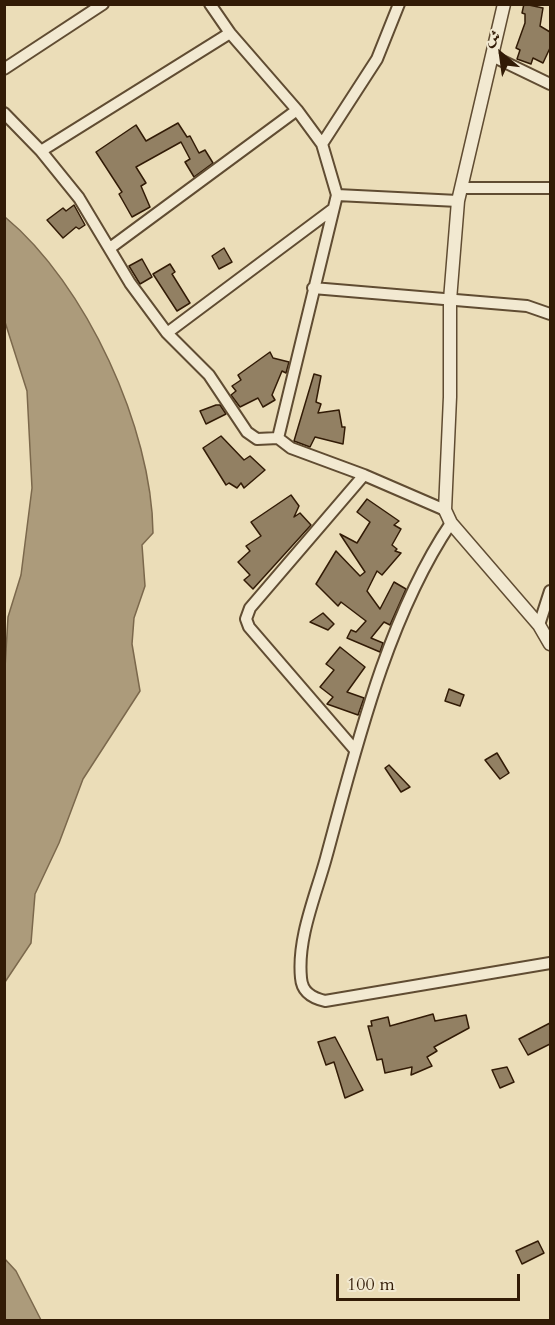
<!DOCTYPE html>
<meta charset="utf-8">
<style>
body{margin:0}
#map{position:relative;width:555px;height:1325px;overflow:hidden;background:#ebddb8;font-family:Cardo,Amiri,serif}
canvas{display:block}
.frame{position:absolute;inset:0;border:6px solid #321b06;pointer-events:none}
.north{position:absolute;left:471px;top:24px;width:60px;height:60px;-webkit-text-stroke:4px #f2e9d1;paint-order:stroke;rotate:331deg;font-size:16px;font-weight:700;line-height:24px;text-align:center;color:#321b06}
.north::after{content:'';display:block;margin:auto;width:21px;height:27px;background:#321b06;clip-path:polygon(50% 0,100% 100%,50% 72%,0 100%)}
.scale{position:absolute;left:336px;top:1274px;width:184px;height:27px;box-sizing:border-box;border:3px solid #321b06;border-top:0;padding-left:8px;font-size:18px;line-height:21px;white-space:nowrap;color:#321b06;-webkit-text-stroke:4px #f2e9d1;paint-order:stroke}
</style>
<div id="map">
<canvas width="555" height="1325"></canvas>
<div class="frame"></div>
<div class="north">ش</div>
<div class="scale">100 m</div>
</div>
<script>
const c = document.querySelector('canvas').getContext('2d');
c.lineJoin = 'round';
function fill(path, color) { c.fillStyle = color; c.fill(path, 'evenodd'); }
function stroke(path, color, width, dash) { c.strokeStyle = color; c.lineWidth = width; c.lineCap = dash ? 'butt' : 'round'; c.setLineDash(dash || []); c.stroke(path); }
const water = new Path2D(`
 M5 217C86 284 152 428 153 533L142 545 145 586 134 618 132 644 140 691 83 779 59 843 35 894 31 943 5 982V668L8 617 21 575 32 488 27 391 5 322Z
 M4 1258 16 1271 41 1320H5Z`);
fill(water, '#ac9b7b');
stroke(water, '#7b684c', 1.5);
const building = new Path2D(`
 M524 4 543 8 540 26 550 32V48L543 63 533 58 531 64 517 59 520 50 516 48 525 23V14L522 13Z
 M178 123 187 137 190 136 199 153 205 150 213 163 194 177 185 162 190 159 181 142 136 167 146 183 141 186 150 207 132 217 119 194 122 192 96 152 136 125 146 141Z
 M74 205 85 225 79 229 76 227 63 238 47 220 63 208 66 211Z
 M224 248 232 262 219 269 212 256Z
 M142 259 152 277 140 284 129 266Z
 M170 264 175 272 172 274 190 303 177 311 153 274Z
 M270 352 273 358 289 362 286 373 282 371 272 395 275 400 263 407 258 398 240 407 231 395 236 391 232 386 241 380 238 375Z
 M314 374 321 376 316 402 321 404 318 413 339 410 342 427H345L343 444 315 437 310 447 294 441Z
 M216 405H220L226 414 206 424 200 411Z
 M221 436 244 460 250 456 265 470 244 488 241 483 237 488 229 483 226 485 203 448Z
 M291 495 299 506 294 517 300 513 311 525 253 589 244 580 250 575 238 562 250 551 246 546 261 536 251 522Z
 M367 499 399 521 394 525 401 529 392 545 397 549 395 551 401 553 382 575 377 571 367 591 380 609 394 582 406 589 390 625 384 622 371 638 383 643 380 652 347 638 351 630 356 632 366 621 341 602 338 606 316 584 336 551 360 576 365 572 340 534 357 543 370 522 357 512Z
 M323 613 334 624 328 630 310 622Z
 M340 647 365 667 347 692 364 698 358 715 327 704 333 697 320 687 334 670 326 664Z
 M449 689 464 695 460 706 445 701Z
 M497 753 509 773 500 779 485 760Z
 M389 765 410 787 401 792 385 768Z
 M433 1014 435 1021 466 1015 469 1028 434 1047 437 1051 427 1057 432 1066 411 1075 412 1067 385 1073 382 1059 377 1060 368 1026H372L371 1021 388 1017 390 1026Z
 M550 1023V1044L528 1055 519 1039Z
 M335 1037 363 1090 345 1098 334 1062 326 1065 318 1042Z
 M507 1067 514 1082 500 1088 492 1070Z
 M538 1241 544 1253 522 1264 516 1251Z`);
fill(building, '#928063');
stroke(building, '#321b06', 1.5);
const minor = new Path2D(`
 M210 4 230 33 297 110 322 144 337 195 278 438
 M492 56 550 84
 M4 69 103 4
 M4 113 41 151 79 198 130 283 167 333 209 375 247 432 257 439 278 438 291 448 364 475 445 510
 M322 144 377 59 399 4
 M41 151 230 33
 M461 188H550
 M337 195 458 201
 M110 248 297 110
 M313 288 527 306 550 314
 M167 333 333 209
 M451 523C387 618 356 748 326 858 316 895 297 938 301 978 302 992 312 998 325 1001L550 963
 M539 625 550 591
 M355 750 249 627 246 619 250 608 364 475`);
const tertiary = new Path2D(`
 M504 4 458 201 450 300V397L445 510 451 523 539 625 550 644`);
stroke(minor, '#604c32', 14);
stroke(tertiary, '#604c32', 15);
stroke(minor, '#f2e9d1', 10);
stroke(tertiary, '#f2e9d1', 12);
</script>
